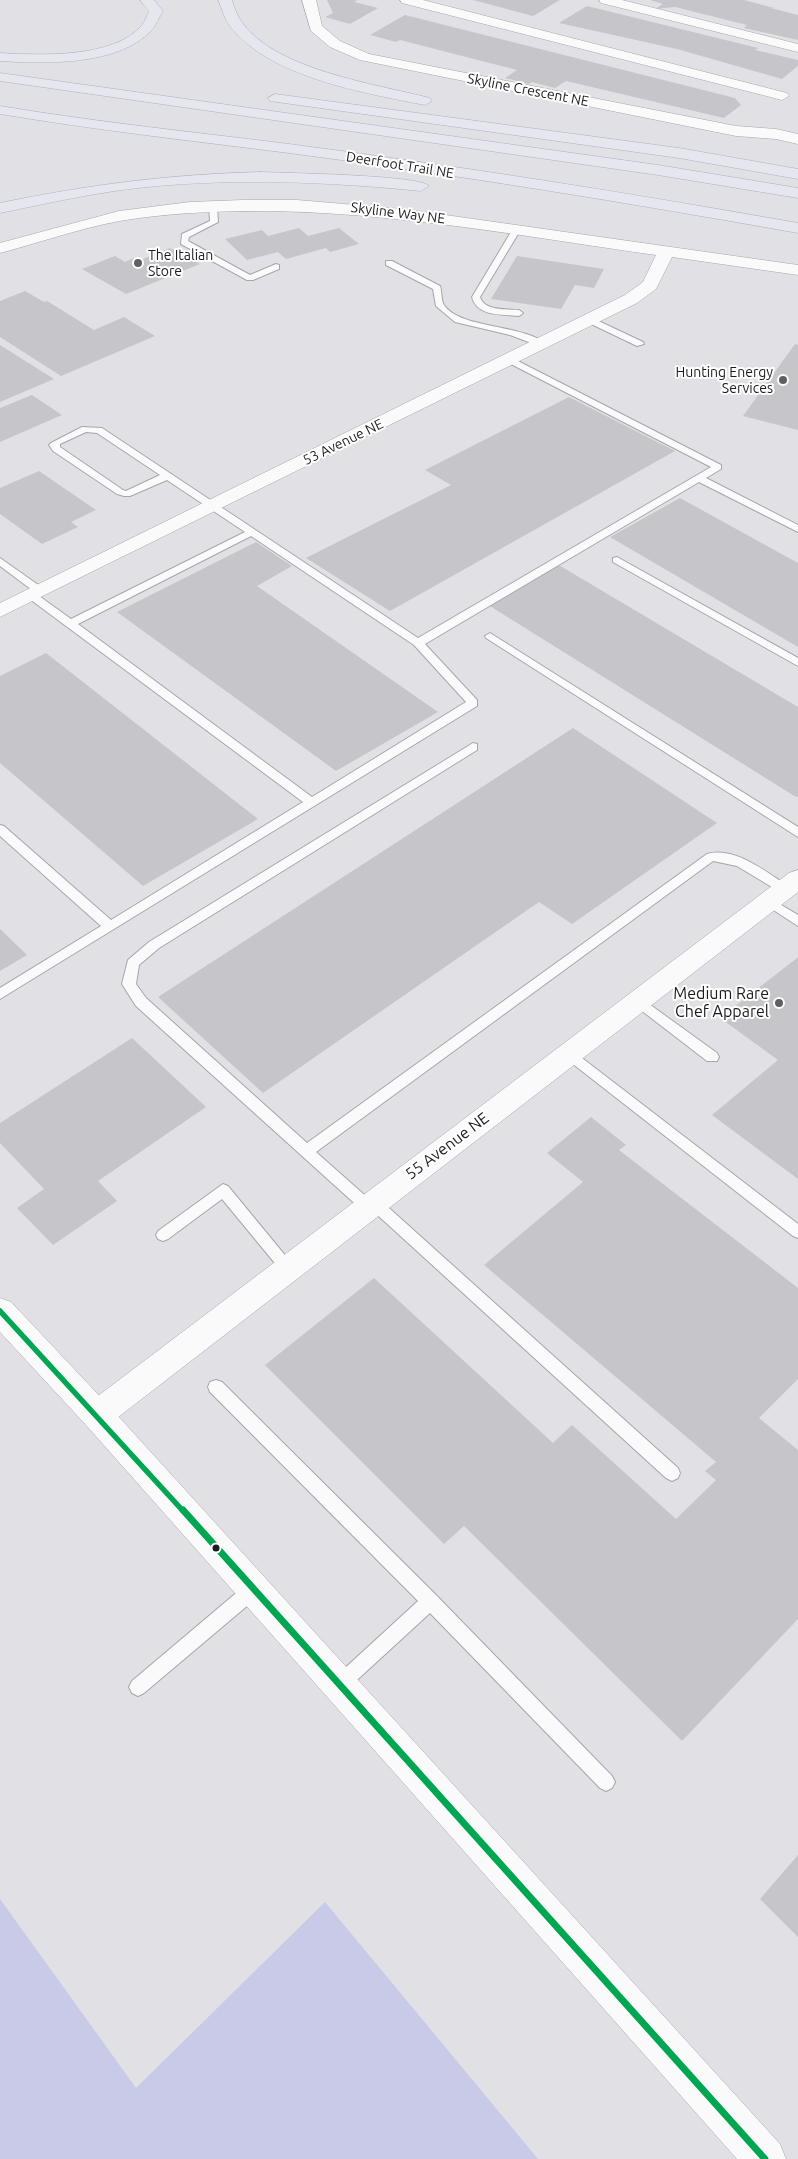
<!DOCTYPE html>
<style>
body{margin:0}
canvas{display:block;background:#e0e0e5}
</style>
<canvas width="798" height="2159"></canvas>
<script>
const c = document.querySelector('canvas').getContext('2d');
c.lineJoin = 'round';
function fill(path, color) { c.fillStyle = color; c.fill(path, 'evenodd'); }
function stroke(path, color, width, dash) { c.strokeStyle = color; c.lineWidth = width; c.lineCap = dash ? 'butt' : 'round'; c.setLineDash(dash || []); c.stroke(path); }
function write(font, color, halo, rows, align = 'center') {
  c.font = font + ' Ubuntu,sans-serif'; c.lineWidth = 4; c.setLineDash([]); c.textBaseline = 'middle'; c.strokeStyle = halo; c.fillStyle = color; for (const [text, x, y, turn = 0] of rows) {
    c.save(); c.translate(x, y); c.rotate((+turn || 0) * Math.PI / 180); c.textAlign = isNaN(turn) ? turn : align; if (halo) c.strokeText(text, 0, 0); c.fillText(text, 0, 0); c.restore();
  }
}
fill(new Path2D(`
 M0 1899 136 2088 325 1902 538 2159H0Z`), '#c8cae7');
fill(new Path2D(`
 M327 0H357L354 2 378 8 350 24 325 17 333 13Z
 M473 0H560L533 16Z
 M650 0H744L774 8H771L798 15V40L744 28 747 25 675 7 655 9 663 4Z
 M587 6 758 48 755 50 798 60V66L782 79 677 49 559 23Z
 M405 15 735 98 741 105 724 118 566 81 555 88 532 82 529 84 505 78 517 70 400 40 396 42 370 35Z
 M299 228 308 236 339 228 359 244 330 252 326 248 286 259 278 252 247 260 225 239 262 230 268 236Z
 M170 248 200 264 126 294 82 269 115 256 125 262 134 258 138 261Z
 M517 256 604 269 594 288 575 285 561 309 491 299Z
 M25 291 44 302 47 301 94 330 124 317 155 336 61 376 0 337V301Z
 M795 344 798 345V430L743 416Z
 M0 345 54 379 0 402Z
 M32 395 62 415 0 442V408Z
 M569 397 675 451 390 611 306 558 451 485 425 470Z
 M39 471 96 510 71 522 78 527 42 544 0 514V488Z
 M680 498 798 563V647L610 537Z
 M256 542 292 566 257 586 438 712 336 771 117 612Z
 M557 564 798 707V796L796 797 485 603Z
 M46 653 258 819 143 886 0 763V676Z
 M573 728 717 823 572 924 539 902 263 1093 158 997Z
 M0 929 27 955 0 971Z
 M797 958H798V1179L712 1115 778 1060 720 1018Z
 M132 1038 206 1107 98 1181 117 1201 53 1245 17 1208 44 1189 0 1143V1123Z
 M591 1117 626 1145 619 1150 798 1288V1379L759 1418 798 1450V1619L682 1741 464 1526 444 1544 265 1365 374 1278 553 1443 572 1425 676 1519 716 1480 705 1471 716 1462 484 1265 583 1182 547 1153Z
 M798 1855V1937L760 1899Z`), '#c6c6ca');
const service = new Path2D(`
 M213 204 217 206 218 222 189 237 188 241 250 275 276 264 279 265V269L253 280H247L181 244 182 234 210 221 209 206Z
 M514 227 521 229 480 297C484 311 506 309 519 310L523 313 519 316C502 314 477 317 472 297Z
 M386 261H392L440 286C442 292 441 300 444 305 460 329 523 324 546 344L542 347 510 335 455 322 436 306 433 289 386 265Z
 M590 317 643 342 644 344 637 346 587 322V318Z
 M510 357 721 465V469L706 478 798 525V532L699 482 425 644 477 700V706L0 999V988L101 926 0 836V825L4 826 111 920 303 802 27 597V593H35L71 619 245 532 167 480 130 496H124L117 494 53 451 49 445 51 443 82 427 102 428 418 638 711 467 507 362V358ZM86 432 97 433 160 475 126 491 123 490 60 447V444ZM251 536 414 645 466 702 312 797 78 624Z
 M617 557 798 658V666L613 562V558Z
 M0 558 44 589V593H36L0 566Z
 M490 633 798 827V837L486 638 485 636Z
 M473 743 477 744V750L159 948 139 965 136 984 146 998 307 1143 707 854C735 846 766 872 788 886L790 889 788 892H780L737 866 713 861 316 1152 369 1199 374 1197 379 1199 678 1468 680 1473 678 1478 672 1481 666 1478 373 1211 368 1213 363 1211 136 1006 122 984 128 960 149 942Z
 M768 897 798 915V926L764 904 762 901Z
 M638 996 717 1053 719 1057 717 1061H707L633 1004 631 1001Z
 M569 1048 798 1224V1238L793 1236 564 1057 562 1053Z
 M223 1184 228 1186 293 1265 295 1269 293 1273 288 1275 283 1273 222 1199 168 1239 163 1241 158 1239 156 1235 158 1231Z
 M216 1380 222 1382 436 1595 612 1776 615 1782 612 1788 606 1791 600 1788 430 1613 345 1691 339 1694 333 1691 330 1685 333 1679 418 1601 210 1392 208 1387 210 1382Z
 M254 1581 260 1583 263 1589 260 1595 144 1693 138 1696 132 1693 129 1687 132 1681 248 1583Z`);
const minor = new Path2D(`
 M302 0H316L322 26 340 41 369 54 736 126 776 129 798 134V144L776 139 736 136 360 60 330 47 311 31Z
 M400 0H423L787 93 789 96 782 100 402 3Z
 M599 0H622L798 44V52L601 3Z
 M243 200H297L403 209 798 265V275L672 257 656 289 637 303 0 617V603L625 295 643 282 656 255C484 231 313 196 139 218 91 224 46 241 0 253V243L119 211 190 202Z
 M798 870V892L108 1425 97 1429 86 1425 81 1415 86 1405 789 873Z`);
const tertiary = new Path2D(`
 M0 1298 11 1302 108 1405 780 2144 786 2159H737L86 1425 0 1332Z`);
const motorway = new Path2D(`
 M140 0H154L163 11C159 17 156 26 151 31 117 66 45 64 0 61V53C39 55 114 59 142 25 145 21 147 16 149 11Z
 M218 0H232C234 7 237 15 241 21 274 70 376 84 430 98L432 101 425 105C364 93 268 77 229 25 224 18 222 8 218 0Z
 M0 73 658 165 798 188V198L658 175 0 81Z
 M275 94 679 148 798 169V179L679 158 270 101 268 98Z
 M0 106C96 122 193 132 289 144 459 166 629 193 798 223V233C629 203 459 175 289 153 193 141 96 130 0 114Z
 M261 172C283 173 421 175 429 186L421 191C330 182 238 178 147 187 97 192 49 203 0 213V203C87 185 172 174 261 172Z`);
stroke(service, '#a6a6aa', 2);
stroke(minor, '#a6a6aa', 1);
stroke(tertiary, '#a6a6aa', 1);
stroke(motorway, '#afb0bb', 1);
fill(service, '#fafafb');
fill(minor, '#fafafb');
fill(tertiary, '#fafafb');
fill(motorway, '#e6e6ef');
stroke(new Path2D(`
 M0 1311 184 1512`), '#00a651', 5.5);
stroke(new Path2D(`
 M183 1510 765 2159`), '#00a651', 7);
for (const [x, y, r, color] of [
 [138,263,5,"#606064"],
 [783,380,5,"#606064"],
 [779,1003,5,"#606064"],
 [216,1548,4.5,"#1b1b1f"]
]) { const dot = new Path2D(); dot.arc(x, y, r, 0, 2 * Math.PI); c.fillStyle = color; c.fill(dot); stroke(dot, '#fff', 2); }
write('14px', '#1b1b1f', '#fff', [
 ["Skyline Crescent NE",528,90,11],
 ["Deerfoot Trail NE",400,165,9],
 ["Skyline Way NE",398,213,7],
 ["53 Avenue NE",343,442,-26]
]);
write('14px', '#1b1b1f', '#fff', [
 ["The Italian",148,255],
 ["Store",148,271],
 ["Hunting Energy",773,372,"right"],
 ["Services",773,388,"right"]
], 'left');
write('16px', '#1b1b1f', '#fff', [
 ["Medium Rare",769,994],
 ["Chef Apparel",769,1012]
], 'right');
write('16px', '#1b1b1f', '#fff', [
 ["55 Avenue NE",447,1146,-37]
]);
</script>
